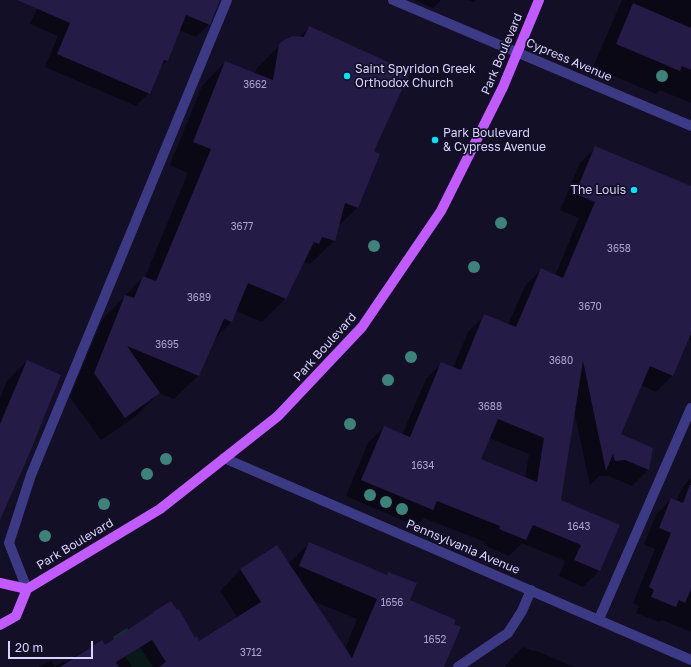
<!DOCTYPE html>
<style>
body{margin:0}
#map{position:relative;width:691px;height:667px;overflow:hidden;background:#130f26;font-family:"Golos Text",sans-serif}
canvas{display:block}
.scale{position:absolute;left:8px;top:641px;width:85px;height:18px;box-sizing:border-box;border:2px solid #d9d4ff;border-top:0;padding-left:5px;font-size:12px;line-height:14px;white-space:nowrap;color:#d9d4ff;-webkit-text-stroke:3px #130f26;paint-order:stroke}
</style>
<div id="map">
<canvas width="691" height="667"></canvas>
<div class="scale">20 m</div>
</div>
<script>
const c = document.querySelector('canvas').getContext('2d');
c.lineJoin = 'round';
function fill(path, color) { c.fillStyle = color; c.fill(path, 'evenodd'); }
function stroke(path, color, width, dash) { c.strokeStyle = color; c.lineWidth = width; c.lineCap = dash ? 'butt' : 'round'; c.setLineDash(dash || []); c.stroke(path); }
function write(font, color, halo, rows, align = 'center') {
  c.font = font + ' "Golos Text",sans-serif'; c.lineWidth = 3.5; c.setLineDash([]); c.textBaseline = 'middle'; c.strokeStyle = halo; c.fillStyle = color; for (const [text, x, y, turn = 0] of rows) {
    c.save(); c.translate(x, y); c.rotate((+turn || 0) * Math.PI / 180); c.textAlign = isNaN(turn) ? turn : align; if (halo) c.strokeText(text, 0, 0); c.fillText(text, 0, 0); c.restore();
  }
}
fill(new Path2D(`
 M127 628 153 667H132L113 637Z`), '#12302f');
fill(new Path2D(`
 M41 0H219L209 24 196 37 179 30 167 61 159 68 149 93 136 106 45 67 58 36 30 24Z
 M415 0H441L433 8Z
 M468 0H476L473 2Z
 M622 0H691V103L660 90 656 94 593 67Z
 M309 27 373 152 357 208 337 227 334 241 310 264 303 262 285 299 262 322 236 311 231 322 214 340 198 376 174 399 159 393 135 417 101 440 70 397 102 320 143 277H145L188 173 170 165 202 86 225 62 255 74 256 69 280 45 299 38Z
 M596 147 691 187V340L688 339 672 376 656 392 641 385 620 435 652 448 648 470 632 486 609 476H599L590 485 574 411 560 501 599 571 583 587 559 576 565 561 522 543 509 556 484 545 485 542 424 518 416 526 346 496 368 443 384 427 402 435 426 379 442 363 453 368 468 332 484 316 508 325 525 286 541 270 555 276 579 218 560 210 580 163ZM489 438 529 454 525 478 480 460Z
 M27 361 0 507V398L7 381Z
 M691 478V632L662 620 659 622 636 613 639 606 633 603 655 549 644 544 656 515 671 499 676 501 683 487Z
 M309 544 386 575 388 573 408 601 441 667H38L51 661 55 667 64 661 65 663 88 648 89 650 105 646 150 616 195 639 199 642 238 618 220 591 240 570 276 546 288 564ZM313 601 357 619 345 649Z
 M523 647 533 651 534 650 574 667H505L509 661Z`), '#0007');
fill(new Path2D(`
 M17 0H220L210 25 186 15 168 61 164 60 150 94 57 54 70 23Z
 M633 3 691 28V70L682 66 680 71 616 44Z
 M309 26 410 72 374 151 380 154 358 208 345 203 335 241 322 237 319 244 314 242 286 299 248 283 232 322 224 319 199 376 127 346 160 393 125 418 94 373 125 295 134 298 143 276 156 281 211 149 193 142 225 61 273 80 279 44 284 40 293 36 304 37Z
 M595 146 691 186V334L673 376 650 366 621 434 653 448 649 470 625 460 615 461 613 454 606 471 583 361 561 500 620 525 600 571 574 560 581 545 533 525 526 540 499 529 500 526 437 501 433 510 361 480 384 426 410 437 441 362 461 370 484 314 516 327 541 268 563 278 595 202 575 194ZM498 419 544 438 537 482 481 459Z
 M27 360 61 375 28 457 0 520V424Z
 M690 485H691V589L685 603 679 600 676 607 651 597 654 590 649 587 671 533 659 528 671 498 683 503Z
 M309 542 387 575 388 572 417 583 410 600 456 620 454 624 461 627 444 667H159L166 662 152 640 116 662 119 667H60L102 640 105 645 153 613V612L171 601 177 610 179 609 195 638 197 636 199 641 261 602 240 569 277 545 352 658 377 599 299 566Z`), '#241b47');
stroke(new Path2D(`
 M27 589 9 543 31 475 227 0
 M599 619 691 408
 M458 667 508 633 522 611 531 590`), '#3d3a85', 10);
stroke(new Path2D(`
 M393 0 691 126
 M224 458 691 660`), '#3d3a85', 10);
stroke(new Path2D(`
 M0 583 27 589
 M0 625 16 616 27 589 160 509 278 416 362 327 441 211 503 87 539 0`), '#c25bff', 10);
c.fillStyle = '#3d827b';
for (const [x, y] of [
 [662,76],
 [501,223],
 [374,246],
 [474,267],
 [411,357],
 [388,380],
 [350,424],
 [166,459],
 [147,474],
 [370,495],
 [386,502],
 [104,504],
 [402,509],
 [45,536]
]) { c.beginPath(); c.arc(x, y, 6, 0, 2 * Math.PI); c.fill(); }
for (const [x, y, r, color] of [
 [347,76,4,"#00e5ff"],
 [435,140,4,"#00e5ff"],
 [634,190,4,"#00e5ff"]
]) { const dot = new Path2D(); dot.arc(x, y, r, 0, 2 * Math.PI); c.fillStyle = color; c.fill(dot); stroke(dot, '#130f26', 1.5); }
write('10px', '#aca6d1', null, [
 ["3662",255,85],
 ["3677",242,227],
 ["3658",619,249],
 ["3689",199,298],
 ["3670",590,307],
 ["3695",167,345],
 ["3680",561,361],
 ["3688",490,407],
 ["1634",423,466],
 ["1643",579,527],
 ["1656",392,603],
 ["1652",435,640],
 ["3712",251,653]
]);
write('12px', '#d9d4ff', '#130f26', [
 ["Park Boulevard",502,54,-67],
 ["Cypress Avenue",569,60,23],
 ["Park Boulevard",325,347,-48],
 ["Park Boulevard",75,544,-31],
 ["Pennsylvania Avenue",463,547,23]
]);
write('12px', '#d9d4ff', '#130f26', [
 ["Saint Spyridon Greek",355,69],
 ["Orthodox Church",355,83],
 ["Park Boulevard",443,133],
 ["& Cypress Avenue",443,147],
 ["The Louis",626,190,"right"]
], 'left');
</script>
